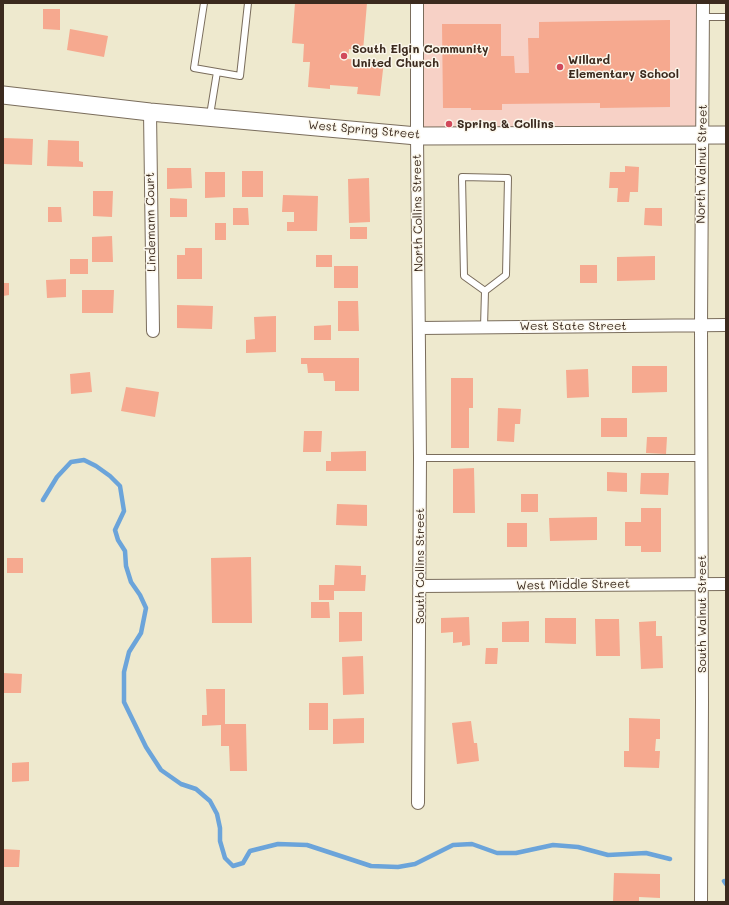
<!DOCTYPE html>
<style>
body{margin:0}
#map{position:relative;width:729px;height:905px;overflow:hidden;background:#eee9ce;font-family:Mali,sans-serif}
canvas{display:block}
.frame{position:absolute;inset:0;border:4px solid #3b2a1e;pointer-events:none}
</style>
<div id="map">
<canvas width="729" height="905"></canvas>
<div class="frame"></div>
</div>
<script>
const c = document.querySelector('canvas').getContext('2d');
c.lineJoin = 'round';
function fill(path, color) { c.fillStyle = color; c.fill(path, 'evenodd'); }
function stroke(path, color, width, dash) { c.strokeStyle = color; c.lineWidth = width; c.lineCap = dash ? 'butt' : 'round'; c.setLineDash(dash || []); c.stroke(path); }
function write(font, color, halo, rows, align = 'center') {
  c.font = font + ' Mali,sans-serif'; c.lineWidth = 3; c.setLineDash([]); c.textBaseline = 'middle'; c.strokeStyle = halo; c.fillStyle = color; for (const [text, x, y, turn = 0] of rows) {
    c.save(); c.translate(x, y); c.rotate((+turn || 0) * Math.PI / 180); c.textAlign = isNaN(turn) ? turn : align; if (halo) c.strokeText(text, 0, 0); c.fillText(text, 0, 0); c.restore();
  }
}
fill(new Path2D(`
 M421 3H699L698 132H421Z`), '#f7d1c6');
stroke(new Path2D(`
 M43 500 57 477 71 462 84 460 96 466 110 476 120 486 124 511 115 530 118 540 125 551 126 566 131 582 140 595 146 608 141 633 129 652 124 672V702L146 747 161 770 181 784 196 789 210 801 217 814 220 828V841L225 858 233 866 243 863 250 851 278 844 307 845 371 866 398 867 415 864 453 845 472 844 497 853H516L553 845 578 847 608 855 646 853 670 859
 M724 881 726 884`), '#6ba4da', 4.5);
fill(new Path2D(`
 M295 3H367L363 51 349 49 348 59 384 61 380 96 357 94 358 87 330 85V89L308 87 310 62H303L304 44 292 43Z
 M43 9H60V30L43 29Z
 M670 20V107L600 108V103L502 104V110H471V108H443L442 24H501V56H514L515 73H529L528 38H539V22Z
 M70 29 108 36 104 57 67 50Z
 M3 138 33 139 32 165 3 164Z
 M48 140 79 141V161L83 162V167L47 166Z
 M625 166 639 167 638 192H630L629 202H617L618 188H609L610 172H625Z
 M167 168H191L192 188 167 189Z
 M242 171H263V197H242Z
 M205 172H225V197L205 198Z
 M369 178 370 222 349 223 348 179Z
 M93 191H113L112 217 93 216Z
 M283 195 318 196 317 231H287V222H294V212H282Z
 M170 198 187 199V217H170Z
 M48 207H61L62 222H48Z
 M233 208H248L249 225H233Z
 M645 208H662V226L644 225Z
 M215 223H226V240H215Z
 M350 227H367V239H350Z
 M112 236 113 262H92V237Z
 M185 248H202V279H177V255H185Z
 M316 255H332V267H316Z
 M655 256V280L617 281V257Z
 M70 259H88V274H70Z
 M580 265H597V283H580Z
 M334 266H358V288H334Z
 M66 279V297L47 298 46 280Z
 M3 283H9V295L3 296Z
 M82 290H114L113 313H82Z
 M338 301H358L359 331H338Z
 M177 305 213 306 212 329 177 328Z
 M276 316V352L246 353V340L255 339 254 317Z
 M331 325V340H314V326Z
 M301 358H359V391H335V381H324L323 373H308L307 364H301Z
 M632 366H667V392L632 393Z
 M588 369 589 397 567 398 566 370Z
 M90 372 92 392 71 394 70 374Z
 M451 378H473V408H469V448H451Z
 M126 387 159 392 155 417 121 411Z
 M498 408 521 409 520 424H515L514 442 497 441Z
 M601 418H627V437H601Z
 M304 431H322L321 452H303Z
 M647 437H667L666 454 646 453Z
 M366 451V471H326V461H331V452Z
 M474 468 475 513H453V469Z
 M607 472 627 473V492L607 491Z
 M641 473H669L668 495 640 494Z
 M521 494H538V512H521Z
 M337 504 367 505V526L336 525Z
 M641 508H661V552H641V546H625V522H641Z
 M597 517V540L550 541 549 518Z
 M507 523H527V547H507Z
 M251 557 252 623H212L211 558Z
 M7 558H23V573H7Z
 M335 565 361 566V575H366L365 591H334V600H319V585H334Z
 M311 602H329L330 618H311Z
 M339 612H362V641L339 642Z
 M469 617 470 645 462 646V642L453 643V632L441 633V618Z
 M545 618H576V644L545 643Z
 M595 619H619L620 656H596Z
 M529 621V642H502V622Z
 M656 621V636H662L663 668 641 669 639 622Z
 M486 648H498L497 664H485Z
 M363 656 364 694 343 695 342 657Z
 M3 673 22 674 21 693H3Z
 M206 689H225V724H246L247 771H230L229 746H221V725L202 726V715H207Z
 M309 703H328V730H309Z
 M364 718V743L333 744V719Z
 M629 718 660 719V739H656L655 751H660L659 768 624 767V751H629Z
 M471 721 474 743H477L479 761 457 764 452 723Z
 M29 762V781L12 782V763Z
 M3 849 20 850 19 867H3Z
 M614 873 660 874V898L639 897V902H613Z`), '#f6a98f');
const lane = new Path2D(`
 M204 3 194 68 217 72 210 115
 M703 17H726
 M217 72 240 76 248 3
 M462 177 508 178 506 275 485 291 464 276Z
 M484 327 485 291
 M420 458H702`);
const street = new Path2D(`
 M417 3V136L420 458 418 803
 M150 112 153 331
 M420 328 726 325
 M419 586 726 584
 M701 902 702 701 701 325 703 3`);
const secondary = new Path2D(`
 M3 95 150 112 417 136 726 135`);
stroke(lane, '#7a6d5c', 8);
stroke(street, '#7a6d5c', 14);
stroke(secondary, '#7a6d5c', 19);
stroke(lane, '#fff', 6);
stroke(street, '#fff', 12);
stroke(secondary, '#fff', 17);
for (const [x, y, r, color] of [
 [344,56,4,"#d1495b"],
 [560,67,4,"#d1495b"],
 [449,124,4,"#d1495b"]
]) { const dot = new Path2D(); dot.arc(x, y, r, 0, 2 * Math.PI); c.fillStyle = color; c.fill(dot); stroke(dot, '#fbf7ec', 1.5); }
write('bold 12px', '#3b2a1e', '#fbf7ec', [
 ["South Elgin Community",352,49],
 ["United Church",352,63],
 ["Willard",568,60],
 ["Elementary School",568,74],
 ["Spring & Collins",457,124]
], 'left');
write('12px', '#3b2a1e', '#fbf7ec', [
 ["West Spring Street",364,130,5],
 ["North Walnut Street",702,164,-89],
 ["North Collins Street",418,213,-91],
 ["Lindemann Court",151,222,-91],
 ["West State Street",573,326],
 ["South Collins Street",420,566,-90],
 ["West Middle Street",573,585,-1],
 ["South Walnut Street",702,614,-90]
]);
</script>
